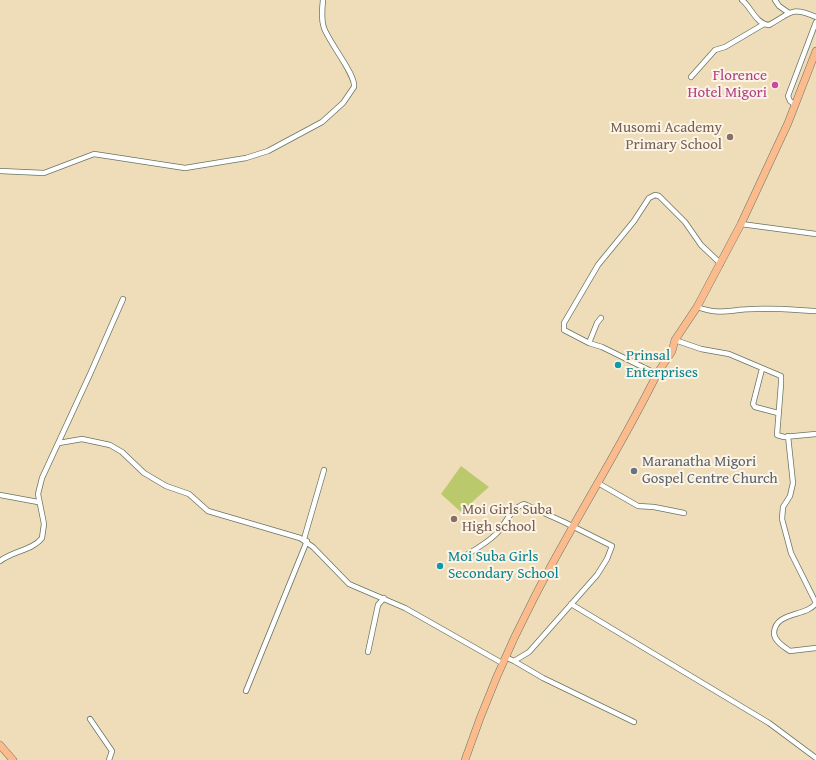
<!DOCTYPE html>
<style>
body{margin:0}
canvas{display:block;background:#efddba}
</style>
<canvas width="816" height="760"></canvas>
<script>
const c = document.querySelector('canvas').getContext('2d');
c.lineJoin = 'round';
function fill(path, color) { c.fillStyle = color; c.fill(path, 'evenodd'); }
function stroke(path, color, width, dash) { c.strokeStyle = color; c.lineWidth = width; c.lineCap = dash ? 'butt' : 'round'; c.setLineDash(dash || []); c.stroke(path); }
function write(font, color, halo, rows, align = 'center') {
  c.font = font + ' "Gentium Book Plus",serif'; c.lineWidth = 4; c.setLineDash([]); c.textBaseline = 'middle'; c.strokeStyle = halo; c.fillStyle = color; for (const [text, x, y, turn = 0] of rows) {
    c.save(); c.translate(x, y); c.rotate((+turn || 0) * Math.PI / 180); c.textAlign = isNaN(turn) ? turn : align; if (halo) c.strokeText(text, 0, 0); c.fillText(text, 0, 0); c.restore();
  }
}
fill(new Path2D(`
 M461 466 489 487 461 512 441 494Z`), '#bac96b');
const minor = new Path2D(`
 M742 0C751 7 756 24 769 25 791 13 791 6 816 17
 M775 0 779 6 789 13
 M691 77 715 50 725 47 764 24
 M795 105 790 101 788 96 816 22
 M0 171 44 173 94 154 185 168 246 158 268 151 322 122 343 103 354 87C356 75 330 44 324 28 321 19 322 10 323 0
 M741 224 816 234
 M697 307C722 316 730 309 755 309 775 308 796 310 816 311
 M601 318 597 323 589 343 602 347 657 374
 M675 340 701 349 729 354 781 376V384L777 435 784 437 816 434
 M589 343 564 330V323L598 265 634 221 649 198 655 195 659 196 685 222 701 245 721 264
 M762 369 753 404 755 407 778 413
 M788 436 793 483 790 496 783 507 782 519 791 553 816 603C807 617 775 611 774 633 774 641 784 647 790 651L816 648
 M59 443 82 439 110 445 122 452 144 473 166 486 189 494 208 511 300 538 313 547 349 584 405 608 502 663
 M598 483 638 506 654 507 684 513
 M0 495 38 502
 M304 539 324 470
 M468 554C478 548 488 542 496 534 506 524 510 509 524 504L564 522 612 546 607 559 597 575 529 652 514 661 505 657
 M0 561C13 551 33 550 42 538L44 524 38 494 42 478 91 372 123 299
 M571 604 769 723 816 758
 M368 652 378 605 384 598
 M514 661 543 678 634 722
 M246 691 307 541
 M90 719 112 751 109 760`);
const highway = new Path2D(`
 M0 745 13 760
 M465 760C484 704 507 650 534 598 573 522 619 451 657 374L672 351 675 340 697 307 741 224 788 123 816 51`);
stroke(minor, '#687563', 6);
stroke(highway, '#687563', 8);
stroke(minor, '#fff', 4.5);
stroke(highway, '#fbbb8d', 7);
for (const [x, y, r, color] of [
 [775,85,4,"#d1479c"],
 [730,137,4,"#8d6e63"],
 [618,365,4,"#0f9aa8"],
 [634,471,4,"#6b7280"],
 [454,519,4,"#8d6e63"],
 [440,566,4,"#0f9aa8"]
]) { const dot = new Path2D(); dot.arc(x, y, r, 0, 2 * Math.PI); c.fillStyle = color; c.fill(dot); stroke(dot, '#fcf5e5', 1.5); }
write('15px', '#b23c85', '#fcf5e5', [
 ["Florence",767,76],
 ["Hotel Migori",767,93]
], 'right');
write('15px', '#785e54', '#fcf5e5', [
 ["Musomi Academy",722,128],
 ["Primary School",722,145],
 ["Moi Girls Suba",462,510,"left"],
 ["High school",462,527,"left"]
], 'right');
write('15px', '#0d838f', '#fcf5e5', [
 ["Prinsal",626,356],
 ["Enterprises",626,373],
 ["Moi Suba Girls",448,557],
 ["Secondary School",448,574]
], 'left');
write('15px', '#5b616d', '#fcf5e5', [
 ["Maranatha Migori",642,462],
 ["Gospel Centre Church",642,479]
], 'left');
</script>
